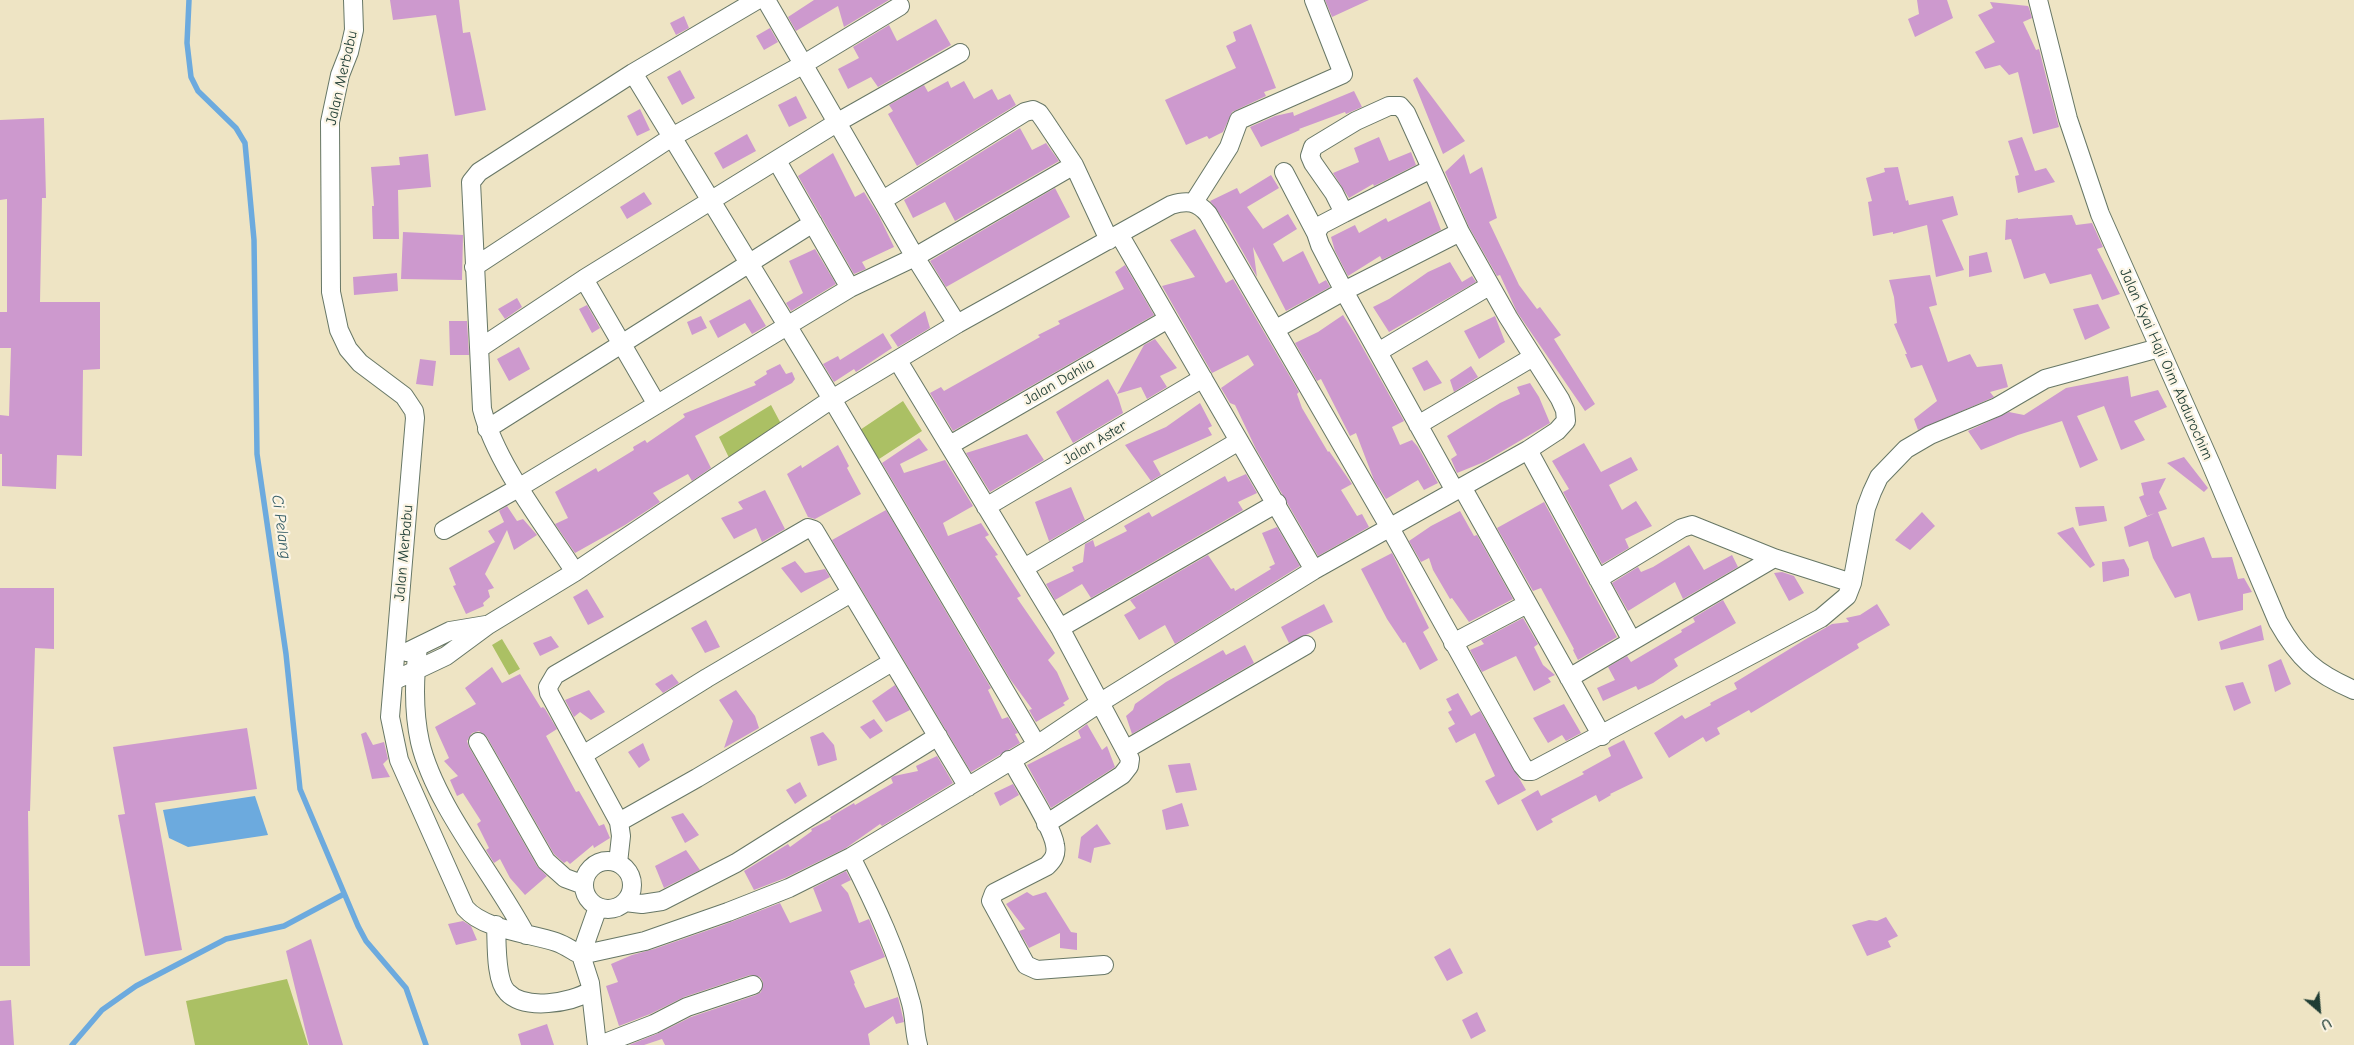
<!DOCTYPE html>
<style>
body{margin:0}
#map{position:relative;width:2354px;height:1045px;overflow:hidden;background:#eee4c4;font-family:"Comic Neue",sans-serif}
canvas{display:block}
.north{position:absolute;left:2294px;top:985px;width:50px;height:50px;-webkit-text-stroke:4px #fcf5e5;paint-order:stroke;rotate:153deg;font-size:14px;font-weight:700;line-height:20px;text-align:center;color:#1f3d34}
.north::after{content:'';display:block;margin:auto;width:18px;height:22px;background:#1f3d34;clip-path:polygon(50% 0,100% 100%,50% 72%,0 100%)}
</style>
<div id="map">
<canvas width="2354" height="1045"></canvas>
<div class="north">U</div>
</div>
<script>
const c = document.querySelector('canvas').getContext('2d');
c.lineJoin = 'round';
function fill(path, color) { c.fillStyle = color; c.fill(path, 'evenodd'); }
function stroke(path, color, width, dash) { c.strokeStyle = color; c.lineWidth = width; c.lineCap = dash ? 'butt' : 'round'; c.setLineDash(dash || []); c.stroke(path); }
function write(font, color, halo, rows, align = 'center') {
  c.font = font + ' "Comic Neue",sans-serif'; c.lineWidth = 4.5; c.setLineDash([]); c.textBaseline = 'middle'; c.strokeStyle = halo; c.fillStyle = color; for (const [text, x, y, turn = 0] of rows) {
    c.save(); c.translate(x, y); c.rotate((+turn || 0) * Math.PI / 180); c.textAlign = isNaN(turn) ? turn : align; if (halo) c.strokeText(text, 0, 0); c.fillText(text, 0, 0); c.restore();
  }
}
fill(new Path2D(`
 M903 401 922 431 876 461 857 432Z
 M771 405 787 435 733 466 719 437Z
 M502 639 520 669 509 675 492 645Z
 M287 979 308 1045H195L186 1001Z`), '#abc064');
fill(new Path2D(`
 M255 796 268 835 188 847 169 838 163 810Z`), '#6caade');
stroke(new Path2D(`
 M189 0 187 43 191 77 198 91 236 128 245 143 254 240 257 454 286 654 300 789 358 926 366 941 406 988 426 1045
 M72 1045 102 1010 136 986 226 939 284 926 344 894`), '#6caade', 5.5);
fill(new Path2D(`
 M390 0H459L463 33 470 32 486 110 455 116 436 15 393 20Z
 M814 0H889L844 27 838 6 796 31 788 17Z
 M1325 0H1369L1332 17Z
 M1917 0H1947L1953 18 1915 37 1908 19 1919 14Z
 M1990 2 2028 6 2029 8 2032 18 2023 22 2036 50 2039 49 2059 127 2033 134 2018 72 2009 75 2000 65 1985 69 1975 52 1995 42 1978 15 1993 8Z
 M684 16 689 28 676 35 670 23Z
 M936 19 951 45 878 87 871 77 848 89 838 69 859 58 853 47 889 25 897 41Z
 M1251 24 1276 88 1264 92 1266 96 1232 112 1223 132 1209 139 1207 136 1186 145 1165 100 1236 68 1226 46 1236 41 1233 32Z
 M770 28 778 42 764 50 756 36Z
 M680 70 695 98 682 105 667 77Z
 M1417 77 1465 141 1443 154 1413 80Z
 M948 81 951 88 964 81 974 99 992 89 998 100 1010 94 1016 105 917 166 888 114 893 111 889 105 924 85 928 92Z
 M1354 91 1362 107 1346 114 1345 112 1299 129 1300 130 1261 147 1250 127 1275 116 1293 112 1294 116Z
 M796 96 807 118 789 127 778 105Z
 M640 109 650 130 637 136 627 116Z
 M44 118 46 198H42L40 302H100V369L83 370 82 456 57 455 56 489 2 486V454H0V415L9 416 11 348H0V312H7V199L0 200V120Z
 M1020 128 1032 150 1046 143 1059 161 955 221 945 202 913 218 904 200Z
 M747 134 756 151 723 169 714 153Z
 M1379 137 1389 161 1411 152 1416 165 1374 186 1373 184 1349 198 1333 173 1359 162 1354 148Z
 M2022 137 2035 171 2046 168 2055 182 2018 193 2015 176 2019 175 2008 141Z
 M833 153 855 197 864 192 879 216 894 247 862 262 866 269 854 274 798 176Z
 M428 154 431 187 398 190 399 239H373L372 206H374L371 167 400 165 399 157Z
 M1464 154 1470 174 1482 167 1497 218 1489 222 1519 285 1537 309 1540 307 1561 335 1554 339 1595 404 1585 411 1517 312 1500 275 1497 276 1469 227 1445 172Z
 M1898 167 1906 201 1908 200 1909 205 1953 196 1958 215 1942 220 1964 270 1936 277 1927 225 1893 234V232L1873 236 1868 202 1872 201 1866 178 1885 172 1884 168Z
 M1271 175 1279 188 1247 207 1263 229 1288 214 1297 229 1273 244 1283 262 1303 251 1319 284 1326 280 1330 287 1286 311 1253 247 1257 277 1227 224 1210 201 1237 188 1240 194Z
 M1055 188 1070 217 946 287 930 261Z
 M644 192 652 204 627 219 620 207Z
 M1430 201 1441 230 1382 260 1380 256 1348 276 1335 251 1331 237 1355 225 1359 233 1386 218 1388 222Z
 M2072 215 2076 225 2092 223 2103 247 2097 249 2120 294 2102 300 2091 274 2050 284 2045 273 2024 279 2011 239 2005 240 2006 220 2018 218V219Z
 M1195 229 1226 283 1233 279 1299 392 1297 394 1302 408 1328 452 1329 451 1352 484 1341 490 1357 516 1362 514 1369 527 1318 556 1256 449 1235 405 1230 403 1221 388 1254 365 1248 355 1212 373 1162 286 1195 277 1170 240Z
 M403 232 463 235 462 280 401 279Z
 M815 249 836 284 791 311 786 303 803 293 789 261Z
 M1987 252 1992 272 1969 277V256Z
 M1450 262 1462 282 1472 276 1476 282 1389 332 1373 307 1389 299 1428 272Z
 M1125 265 1154 315 953 431 930 393 941 387 944 391 1040 337 1038 335 1060 324 1058 321 1124 289 1115 272Z
 M397 273 398 291 354 295 353 277Z
 M1930 275 1937 305 1929 307 1948 362 1970 354 1977 367 2002 364 2008 387 1990 392 1994 397 1918 430 1914 419 1937 401 1922 365 1911 368 1905 354H1907L1894 324 1897 323 1894 297 1889 280Z
 M517 298 522 307 505 319 498 309Z
 M750 299 766 326 752 334 745 323 718 338 709 321Z
 M2098 304 2110 328 2085 340 2073 309Z
 M587 305 600 328 592 333 579 309Z
 M925 311 930 328 898 347 890 335Z
 M1343 315 1355 334 1404 421 1392 427 1400 445 1412 440 1418 447 1438 483 1424 490 1418 480 1386 499 1374 480 1356 433 1350 436 1321 379 1317 381 1295 343 1318 332Z
 M701 316 707 328 692 335 687 322Z
 M1495 316 1505 342 1479 359 1464 331Z
 M449 321H467L469 355H450Z
 M883 333 892 348 856 372 854 369 834 382 823 364 838 356 840 360Z
 M1155 339 1177 368 1160 376 1167 387 1147 399 1141 387 1117 394 1144 345Z
 M519 347 530 369 509 381 497 359Z
 M420 359 436 361 433 386 416 384Z
 M1427 360 1442 383 1424 391 1412 368Z
 M780 364 786 374 792 372 795 379 792 383 695 436 711 468 692 481 688 474 653 493 660 502 625 525 575 553 555 524 568 518 555 492 596 468 598 472 634 450 633 447 645 440 647 443 685 417 683 414 756 385 754 382 767 374 766 371Z
 M1471 366 1478 377 1454 392 1450 380Z
 M2128 376 2131 397 2158 390 2167 407 2134 421 2145 440 2121 450 2104 406 2077 416 2098 460 2080 468 2062 421 2018 435 1981 450 1968 431 2009 412 2024 415 2066 388Z
 M1108 379 1118 397 1123 413 1073 443 1056 412Z
 M1530 383 1539 397 1550 423 1484 462 1457 473 1451 459 1457 455 1447 436 1500 403 1520 394 1517 387Z
 M1200 403 1212 426 1208 428 1212 435 1153 461 1161 475 1151 481 1125 445 1166 427Z
 M1027 434 1044 460 990 492 966 453Z
 M919 438 928 450 900 464 904 473 945 460 973 506 943 523 948 536 981 523 989 535 985 537 998 555 995 556 1021 596 1017 598 1055 653 1048 660 1057 672 1069 699 1063 703 1065 705 1036 722 1029 710 1032 709 1010 679 882 463Z
 M1584 443 1601 472 1631 457 1638 470 1609 485 1622 510 1636 501 1652 526 1625 539 1629 548 1602 564 1563 492 1569 489 1552 461Z
 M838 445 849 466 847 468 861 494 815 519 808 517 787 474 801 465 802 468Z
 M2184 457 2208 488 2204 492 2167 463Z
 M1246 474 1257 493 1238 502 1243 510 1091 598 1082 584 1055 600 1046 584 1074 571 1072 567 1083 562 1085 544 1093 540 1095 547 1127 531 1124 526 1149 512 1152 517 1225 476 1228 482Z
 M2166 478 2159 492 2167 509 2158 512 2172 547 2204 537 2212 558 2232 557 2238 579 2244 578 2252 592 2243 594V610L2198 621 2190 593 2175 598 2153 558 2148 541 2129 547 2124 527 2155 513 2147 516 2139 497 2144 495 2141 483Z
 M1071 487 1085 520 1049 541 1035 502Z
 M765 490 785 529 762 542 756 528 734 539 721 518 743 509 738 502Z
 M1544 502 1617 637 1578 660 1573 650 1574 649 1541 588 1533 591 1497 528Z
 M507 506 517 521 523 519 537 535 514 550 507 530 485 574 494 588 488 590 490 597 483 603 484 606 466 614 453 586 456 585 449 568 495 542 488 531 504 522 499 511Z
 M2104 506 2107 521 2079 526 2075 507Z
 M886 510 991 688 988 690 1002 719 1008 717 1018 733 1015 734 1020 743 971 772 832 540Z
 M1460 511 1474 536 1477 535 1513 599 1469 622 1452 598 1450 599 1433 570 1429 558 1421 562 1409 541 1431 526Z
 M1922 512 1935 526 1910 550 1895 540Z
 M1277 527 1300 566 1175 644 1165 625 1139 640 1124 615 1136 608 1130 600 1208 555 1231 589 1234 588 1235 591 1271 569 1269 567 1275 564 1262 533Z
 M2073 527 2095 565 2090 568 2057 533Z
 M1689 545 1704 570 1732 555 1738 567 1683 599 1675 582 1628 611 1612 583 1638 567 1641 572 1653 567Z
 M1392 553 1429 628 1423 632 1438 660 1420 670 1405 642 1403 643 1387 619 1361 569Z
 M2124 559 2129 569V576L2103 582 2102 562Z
 M795 561 805 573 825 569 830 577 801 593 781 568Z
 M1782 572 1794 576 1804 593 1789 601 1774 573Z
 M0 588H54V649L35 648 30 811H28L30 966H0Z
 M587 589 604 617 588 625 573 597Z
 M1723 600 1736 623 1674 659 1678 666 1653 683 1638 690 1636 686 1603 701 1597 688 1615 680 1608 667 1627 656 1631 662 1682 632 1681 630 1695 622 1693 618Z
 M1324 604 1333 622 1289 643 1281 627Z
 M1877 604 1890 625 1857 644 1859 648 1751 713 1749 710 1717 728 1720 734 1706 742 1703 737 1669 758 1654 733 1682 715 1685 719 1711 705 1710 703 1737 689 1734 683 1806 639 1832 624 1849 622 1846 618 1860 615Z
 M1523 618 1538 644 1534 647 1543 665 1555 675 1548 678 1551 682 1534 691 1516 656 1482 672 1470 650 1484 644 1481 640Z
 M706 620 720 647 705 653 691 628Z
 M2261 625 2264 640 2221 650 2219 642Z
 M551 636 559 647 540 656 533 643Z
 M1245 645 1254 663 1132 734 1126 716 1133 710 1135 704 1166 682 1223 650 1226 655Z
 M2281 659 2291 684 2275 692 2268 665Z
 M492 667 502 683 520 674 541 708 543 707 545 709 557 729 546 736 576 792 579 791 599 826 604 824 610 838 594 848 593 845 570 864 567 861 564 863 554 854 487 737 479 731 472 733 467 741 469 747 537 866 547 876 525 895 510 878 500 859 494 863 486 850 489 848 477 824 481 821 463 793 457 796 450 780 458 776 444 761 449 758 435 727 476 704 465 688Z
 M672 674 679 683 663 693 655 684Z
 M2243 682 2251 703 2234 711 2225 686Z
 M895 685 910 710 886 722 872 701Z
 M589 690 605 712 591 720 580 712 574 717 565 700Z
 M736 690 755 716 759 728 724 748 733 721 719 700Z
 M1458 693 1471 716 1480 711 1526 790 1498 805 1485 781 1495 776 1475 733 1456 743 1448 728 1455 724 1448 712 1452 710 1446 699Z
 M1564 704 1581 733 1566 741 1562 735 1548 743 1533 718Z
 M874 719 883 731 870 739 860 727Z
 M1087 724 1102 750 1107 746 1115 767 1051 808 1027 765 1081 738 1078 731Z
 M247 728 257 789 155 803 182 950 145 956 118 815 125 814 113 747Z
 M366 732 373 745 384 742 388 759 383 764 390 777 372 779 361 734Z
 M823 732 834 745 837 760 818 766 810 737Z
 M1624 740 1643 778 1610 794 1611 795 1599 802 1596 795 1551 819 1553 822 1537 831 1521 800 1538 790 1541 796 1584 774 1582 772 1611 756 1608 748Z
 M643 743 650 760 639 768 628 752Z
 M937 756 953 783 882 826 880 824 846 848 785 878 754 890 744 871 788 844 790 847 812 831 811 829 831 819 830 817 854 803 855 805 893 783 891 778 894 776 918 771 916 766Z
 M1190 763 1197 790 1176 793 1168 765Z
 M800 782 807 796 795 804 786 790Z
 M1013 784 1019 795 1000 806 994 793Z
 M1182 803 1189 826 1166 830 1162 810Z
 M683 813 699 835 685 843 671 817Z
 M1097 824 1111 844 1094 848 1091 863 1078 858 1081 837Z
 M686 850 700 870 664 888 655 866Z
 M846 871 851 880 841 885 848 893 859 923 869 919 885 957 850 971 855 983 854 984 865 1008 898 997 904 1022 896 1024 893 1016 868 1034 870 1045H665L662 1039 644 1045H629L659 1033 691 1017 756 995 761 992 763 982 760 977 750 975 684 997 650 1014 619 1026 606 986 618 982 611 964 632 955 654 949 723 925 780 903 790 923 822 911 813 888Z
 M1027 892 1033 896 1046 892 1071 932 1077 933V950L1060 948V933L1029 948 1019 931 1025 929 1006 904Z
 M1886 917 1898 936 1888 941 1891 947 1867 956 1852 925 1869 920 1877 921Z
 M463 921 471 926 477 940 456 945 448 924Z
 M311 939 343 1045H309L286 951Z
 M1450 948 1463 973 1447 981 1434 957Z
 M11 1000 14 1045H0V1001Z
 M1477 1012 1486 1031 1471 1039 1462 1020Z
 M547 1024 554 1045H521L518 1034Z`), '#cd99ce');
const minor = new Path2D(`
 M353 0 354 30 349 52 340 75 330 122 331 292 339 330 348 349 360 363 404 396 414 411 415 418 390 717 399 760 465 908C484 930 529 933 556 942 565 945 573 951 581 955L590 983 597 1045
 M766 0 915 257 957 324
 M2038 0 2068 119 2100 214 2211 464 2278 622C2299 659 2315 673 2354 690
 M633 73 832 399 1037 745
 M777 161 850 288
 M1284 172 1316 233
 M883 200 1025 112 1033 110 1039 113 1044 120 1074 165 1109 240
 M1194 202 1229 147 1239 120 1343 74 1314 0
 M1344 213 1431 169
 M1119 234 1314 570
 M474 267 672 137 804 64 900 6
 M584 279 656 403
 M1276 329 1344 291 1460 232
 M480 348 584 279 838 122 960 53
 M1378 352 1489 286
 M898 361 1060 628 1130 759 1129 766 1122 775 1046 824
 M1418 425 1533 357
 M487 429 813 223
 M950 445 1168 319
 M1528 450 1632 641
 M1462 487 1602 736
 M986 507 1203 378
 M444 530 520 487 850 288 915 257 1074 165
 M1024 568 1239 441
 M575 572C544 524 496 464 482 409L471 182 479 172 633 73 757 0
 M1598 579 1682 528 1692 525 1774 558
 M1060 628 1277 503
 M1453 643 1527 604
 M418 647C414 679 413 710 420 742 435 806 495 876 526 935
 M407 652 450 631 486 625
 M1569 678 1774 558 1852 583
 M393 681 446 656 488 625 575 572 832 399 957 324 1171 205C1187 200 1197 201 1208 214L1390 528 1522 765 1527 771H1532L1821 618 1847 596 1852 583 1866 508 1872 492 1879 477 1906 449 1930 435 1997 407 2045 379 2159 348
 M478 742 546 861 565 878 584 885
 M1125 750 1306 645
 M583 755 707 678 851 593
 M1009 760 1016 768C1026 787 1052 826 1055 845 1057 855 1053 860 1047 866L994 893 991 901 1026 965 1037 970 1104 965
 M619 822 697 778 892 662
 M851 857C875 904 898 953 911 1003 915 1017 914 1031 918 1045
 M584 885a24 24 0 1 1 48 0a24 24 0 1 1-48 0Z
 M618 863 621 836 619 822 549 693 548 687 555 675 808 528 814 530 968 787
 M625 902 642 904 662 901 736 863 938 736
 M496 925C497 942 495 980 507 992 525 1011 571 1003 590 991
 M581 955 645 941 728 912 789 888 851 857 1037 745 1101 702 1314 570 1528 450 1557 431 1566 421 1565 410 1560 399 1508 317 1460 232 1406 113 1400 106H1389L1356 121 1313 147 1310 156 1313 163 1334 193 1344 213 1321 225 1316 233 1320 245 1344 291 1455 491
 M581 955 598 907
 M600 1045 654 1024 687 1007 753 985`);
stroke(minor, '#677766', 20);
stroke(minor, '#fff', 18);
write('15px', '#1f3d34', '#fcf5e5', [
 ["Jalan Merbabu",342,78,-77],
 ["Jalan Kyai Haji Oim Abdurochim",2166,364,66],
 ["Jalan Dahlia",1059,382,-30],
 ["Jalan Aster",1095,443,-31],
 ["Jalan Merbabu",404,553,-85]
]);
write('italic 16px', '#365e67', '#fcf5e5', [
 ["Ci Pelang",281,527,82]
]);
</script>
